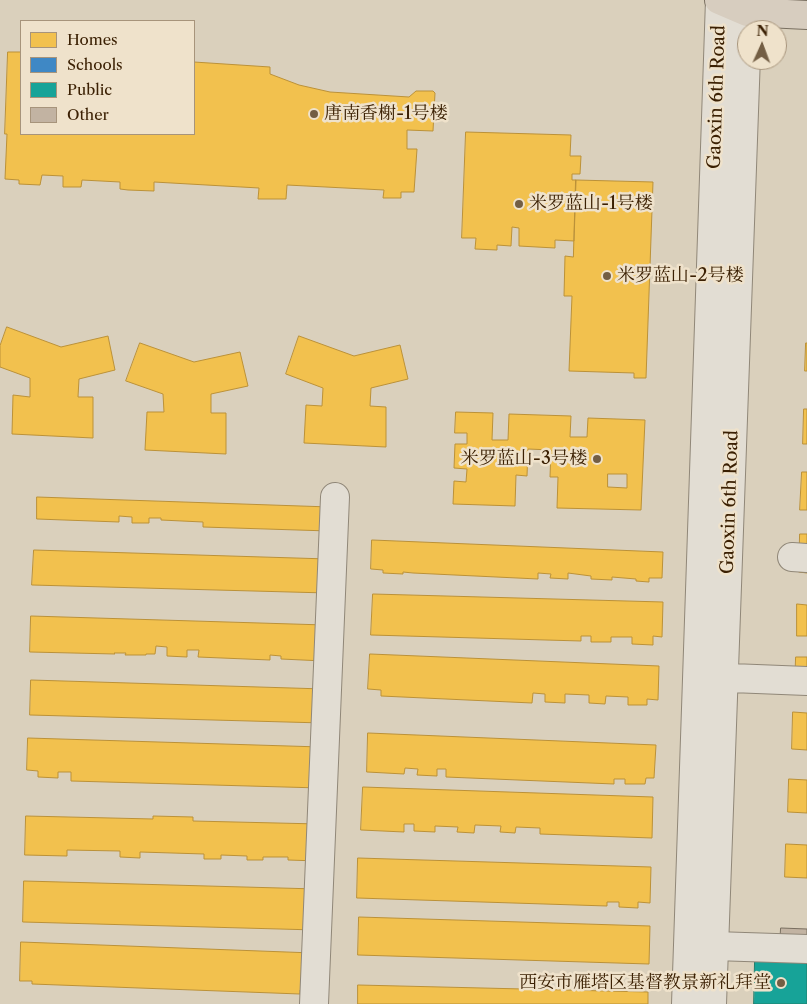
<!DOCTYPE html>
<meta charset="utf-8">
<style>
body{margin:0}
#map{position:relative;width:807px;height:1004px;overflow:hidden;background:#dad0bc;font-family:"Libre Caslon Text",serif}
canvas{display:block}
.legend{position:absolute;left:20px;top:20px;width:175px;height:115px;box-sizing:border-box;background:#efe2cb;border:1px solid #a7947b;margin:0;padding:6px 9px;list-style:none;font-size:15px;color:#3b2003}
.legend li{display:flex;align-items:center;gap:10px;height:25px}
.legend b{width:25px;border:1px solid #a7947b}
.north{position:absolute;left:737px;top:20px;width:50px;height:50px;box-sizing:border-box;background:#efe2cb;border:1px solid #a7947b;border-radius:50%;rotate:2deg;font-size:14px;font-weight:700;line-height:20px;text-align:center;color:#3b2003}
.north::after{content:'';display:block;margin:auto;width:18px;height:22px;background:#735e44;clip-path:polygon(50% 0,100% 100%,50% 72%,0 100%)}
</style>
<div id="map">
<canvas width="807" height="1004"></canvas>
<ul class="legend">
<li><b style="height:14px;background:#f2c14e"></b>Homes</li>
<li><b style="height:14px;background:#3f88c5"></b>Schools</li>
<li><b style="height:14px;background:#17a398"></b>Public</li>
<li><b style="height:14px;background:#c2b3a2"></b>Other</li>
</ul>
<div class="north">N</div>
</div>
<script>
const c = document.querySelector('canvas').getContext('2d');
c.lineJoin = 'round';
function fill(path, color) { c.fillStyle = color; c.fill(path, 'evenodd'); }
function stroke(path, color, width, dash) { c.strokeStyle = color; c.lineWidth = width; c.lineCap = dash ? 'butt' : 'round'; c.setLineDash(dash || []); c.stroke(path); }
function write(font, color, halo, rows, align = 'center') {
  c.font = font + ' "Libre Caslon Text","Noto Serif SC",serif'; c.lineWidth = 5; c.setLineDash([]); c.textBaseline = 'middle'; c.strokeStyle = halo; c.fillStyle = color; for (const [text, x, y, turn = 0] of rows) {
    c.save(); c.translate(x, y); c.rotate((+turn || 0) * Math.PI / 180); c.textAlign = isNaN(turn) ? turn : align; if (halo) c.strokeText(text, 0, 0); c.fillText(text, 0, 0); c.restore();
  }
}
const homes = new Path2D(`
 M8 52H21V134H194V62L270 67V74L299 85 330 92 409 97 416 91H433L435 93 433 131 407 130V149H417L414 192H401V198H383L384 190 287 185 286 199H258L259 188 154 182V191L128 190 120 189V182L82 180 81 187H63V176L42 175 40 185 19 184V180L5 179 7 134H5Z
 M466 132 571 135 570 156H581L580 174H572V180H576L574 241 555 240V248L519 246V228L512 227 511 246 497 245V250L475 249 476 238H462Z
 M576 180 653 182 646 378H634V373L569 371 572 296H564L565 256 573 257Z
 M7 327 61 347 108 336 115 370 79 379 78 397H93V438L12 434 13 395 30 397V378L0 367V346Z
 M299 336 354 356 400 345 408 379 371 388 370 406 386 407V447L304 443 306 405 322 406 323 388 286 374Z
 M140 343 194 362 240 352 248 386 211 394V413H226V454L145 450 147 412H164L163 394 126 381Z
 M806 343H807V371H805Z
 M804 409H807V444H803Z
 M456 412 493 413 492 440H508L509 414 571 416 570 437H587L588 418 645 420 641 510 557 508 558 477H550L551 450 528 449 527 476 516 475 515 506 453 504 454 481 466 482 467 469 454 468 455 444H467V433H455ZM608 474H627V488L608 487Z
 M802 472H807V510H800Z
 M37 497 330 507 329 531 203 527V522L161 520V518H149V523H132V517L119 516V522L37 519Z
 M800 534H807V573L799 572Z
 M372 540 663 552 662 578H649V582L636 581V579L612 577V580L591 579V576L568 573V579L550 578 551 574 538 573V579L413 573 403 572V574L383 573V570L371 569Z
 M34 550 328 559 327 593 32 585Z
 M373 594 663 602 662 637 653 636V645L632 644V637H611V642H591V636H581V641L371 635Z
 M797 604 807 605V636H797Z
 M31 616 325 625 324 661 281 659V656L270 655V660L198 657 199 650H187V657L167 656V647L156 646 155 654H146V655H125L126 653H114L115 654 30 652Z
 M370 654 659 666 658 700 647 699V705H628V697L606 696 605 704 589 703V695L565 694V703L545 702V694L533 693 532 703 381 696V690L368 689Z
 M796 657H807V686H795Z
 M31 680 324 689 323 723 30 715Z
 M793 712 807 713V750L792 749Z
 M368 733 656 745 654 778H646L645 784H625V779H614V784L446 777V769H437V776L417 775 418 769 405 768 404 774 367 772Z
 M28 738 321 747 320 788 71 781V772H58V778L38 777V771L27 770Z
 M789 779 807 780V813L788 812Z
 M363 787 653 797 652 838 540 834V828L516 827 515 833 500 832 501 826 475 825 474 833 457 832 458 827 435 826V832L414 831V824H404V832L361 830Z
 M26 816 153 819V816L193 817V821L319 824 318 861 288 860V857H263V860H247V856L221 855V859H204V854L140 852V858L120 857V851L67 850V856L25 855Z
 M786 844 807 845V878L785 877Z
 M358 858 651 867 650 903 638 902V908L619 907V902H607V906L357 898Z
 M24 881 317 889 316 930 23 922Z
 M359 917 650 926 649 964 358 955Z
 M21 942 313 953 311 991 300 990V994L32 984V981H20Z
 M358 985 648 992V1004H358Z`);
fill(homes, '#f2c14e');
stroke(homes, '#bb9138', 1);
const schools = new Path2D(`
 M787 989 791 993 806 994 807 1004H773L772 1000Z`);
fill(schools, '#3f88c5');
stroke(schools, '#3e698b', 1);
const public = new Path2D(`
 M755 960 807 962V1004H754Z`);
fill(public, '#17a398');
stroke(public, '#227c6b', 1);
const building = new Path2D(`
 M781 928 807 929V962L779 961Z`);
fill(building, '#c2b3a2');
stroke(building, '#796f60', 1);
const minor = new Path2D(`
 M792 557 807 558
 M706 677 807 681
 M714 946 807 949
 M314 1004 335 497
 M686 1004 720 0
 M712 1004 748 0`);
const major = new Path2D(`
 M719 0 747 12 807 15`);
stroke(minor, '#908778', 30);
stroke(major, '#796f60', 30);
stroke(minor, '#e2ddd3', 28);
stroke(major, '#d7cdbf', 28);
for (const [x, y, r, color] of [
 [314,114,5,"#735e44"],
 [519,204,5,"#735e44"],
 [607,276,5,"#735e44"],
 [597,459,5,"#735e44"],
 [781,983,5,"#735e44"]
]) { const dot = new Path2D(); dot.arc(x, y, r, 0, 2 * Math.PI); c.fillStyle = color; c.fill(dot); stroke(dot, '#efe2cb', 2); }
write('18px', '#3b2003', '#efe2cb', [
 ["Gaoxin 6th Road",717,97,-88],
 ["Gaoxin 6th Road",730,502,-88]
]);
write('18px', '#3b2003', '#efe2cb', [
 ["唐南香榭-1号楼",324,114],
 ["米罗蓝山-1号楼",529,204],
 ["米罗蓝山-2号楼",617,276],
 ["米罗蓝山-3号楼",587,459,"right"],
 ["西安市雁塔区基督教景新礼拜堂",771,983,"right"]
], 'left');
</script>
